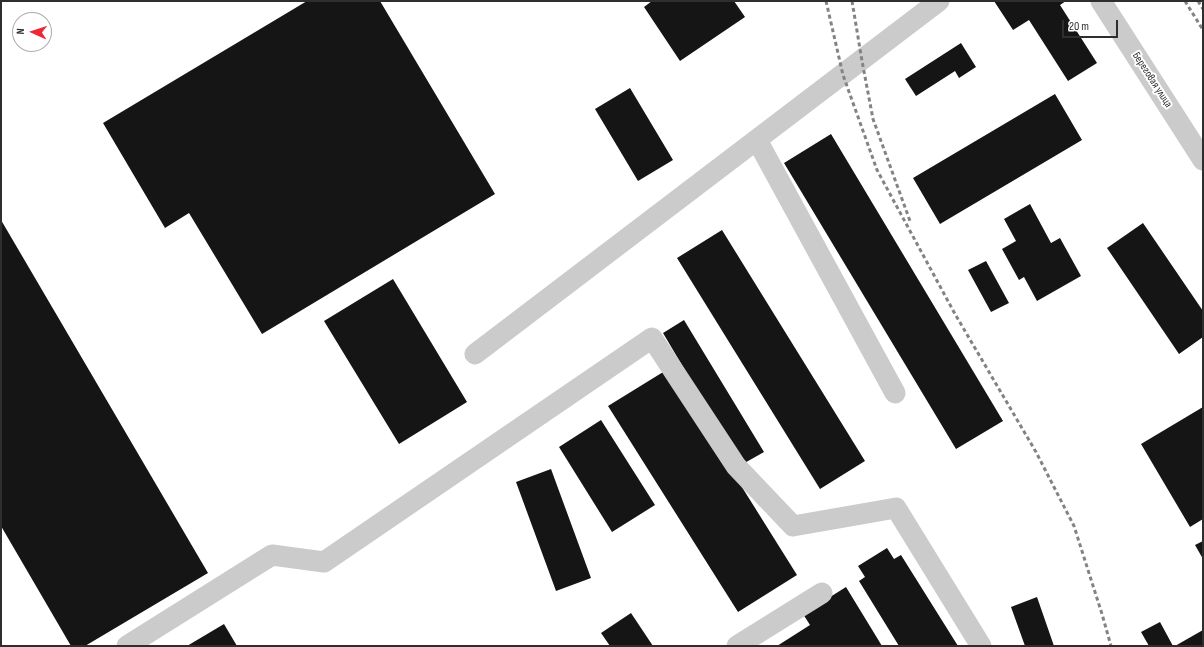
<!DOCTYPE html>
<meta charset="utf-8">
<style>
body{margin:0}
#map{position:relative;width:1204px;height:647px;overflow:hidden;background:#fff;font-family:"Sofia Sans Condensed",sans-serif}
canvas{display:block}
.frame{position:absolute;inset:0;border:2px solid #2e2e2e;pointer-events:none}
.north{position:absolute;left:12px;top:12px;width:40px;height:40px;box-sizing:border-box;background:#fff;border:1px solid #ababab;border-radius:50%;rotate:273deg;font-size:11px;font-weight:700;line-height:16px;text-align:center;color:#2e2e2e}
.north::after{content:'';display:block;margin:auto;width:14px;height:18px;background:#ed2839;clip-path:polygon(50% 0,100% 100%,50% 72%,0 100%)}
.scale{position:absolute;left:1062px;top:20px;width:56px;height:18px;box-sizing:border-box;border:2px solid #2e2e2e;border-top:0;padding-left:5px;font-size:12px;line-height:14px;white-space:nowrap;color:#2e2e2e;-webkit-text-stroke:3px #fff;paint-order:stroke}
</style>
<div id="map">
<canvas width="1204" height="647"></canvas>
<div class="frame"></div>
<div class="north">N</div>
<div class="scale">20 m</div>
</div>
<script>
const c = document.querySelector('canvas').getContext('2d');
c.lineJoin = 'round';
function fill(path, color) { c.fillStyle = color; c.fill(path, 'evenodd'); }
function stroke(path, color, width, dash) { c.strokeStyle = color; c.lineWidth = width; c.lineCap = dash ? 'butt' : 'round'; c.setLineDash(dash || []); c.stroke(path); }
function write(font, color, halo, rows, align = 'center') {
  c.font = font + ' "Sofia Sans Condensed",sans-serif'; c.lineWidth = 4; c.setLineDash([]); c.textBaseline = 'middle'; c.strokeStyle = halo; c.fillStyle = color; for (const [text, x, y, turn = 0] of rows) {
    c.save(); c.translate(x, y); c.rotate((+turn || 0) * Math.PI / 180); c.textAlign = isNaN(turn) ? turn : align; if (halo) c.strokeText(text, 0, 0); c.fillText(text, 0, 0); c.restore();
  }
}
fill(new Path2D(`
 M307 1H380L495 194 262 334 189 213 165 228 103 123Z
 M652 1H734L745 17 680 61 644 7Z
 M994 1H1066L1060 5 1097 63 1068 81 1029 20 1013 30Z
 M961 43 976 67 959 78 955 71 916 96 905 79Z
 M630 88 673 160 638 181 595 109Z
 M1055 94 1082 140 940 224 913 178Z
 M831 134 1003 421 956 449 784 163Z
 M1030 204 1051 243 1060 238 1081 276 1037 301 1024 277 1019 280 1002 249 1016 241 1004 219Z
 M1 220 208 573 85 646H71L1 526Z
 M1143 223 1203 311V337L1179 354 1107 248Z
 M722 230 865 461 820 489 677 258Z
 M986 261 1009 303 991 312 968 270Z
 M393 279 467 402 399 444 324 321Z
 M684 320 764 452 741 465 663 333Z
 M668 369 797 575 738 612 608 406Z
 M1203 407V519L1190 527 1141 444Z
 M601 420 655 505 612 532 559 447Z
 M551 469 591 578 556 591 516 482Z
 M1203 541V559L1195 545Z
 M887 548 894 559 901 555 958 646H899L859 581 865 577 858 566Z
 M846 587 882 646H777L810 625 803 614Z
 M1037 597 1054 646H1025L1011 607Z
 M631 613 653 646H610L601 633Z
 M1160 622 1173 646H1149L1141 632Z
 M224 624 237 646H187Z
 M1203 630V646H1175Z`), '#151515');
stroke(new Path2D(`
 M1101 1 1203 160
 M757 140 895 393
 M475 354 939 1
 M127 646 272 555 324 562 652 338 736 466 793 526 896 508 981 646
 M737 646 822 593`), '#cbcbcb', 21);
stroke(new Path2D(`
 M826 1 843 75 877 170 955 314 1036 452 1074 526 1102 614 1111 646
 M852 1 862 61 873 119 910 221
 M1185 1 1203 30
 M1198 1 1203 9`), '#838383', 3, [4, 3]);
write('11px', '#2e2e2e', '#fff', [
 ["Береговая улица",1152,80,57]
]);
</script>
